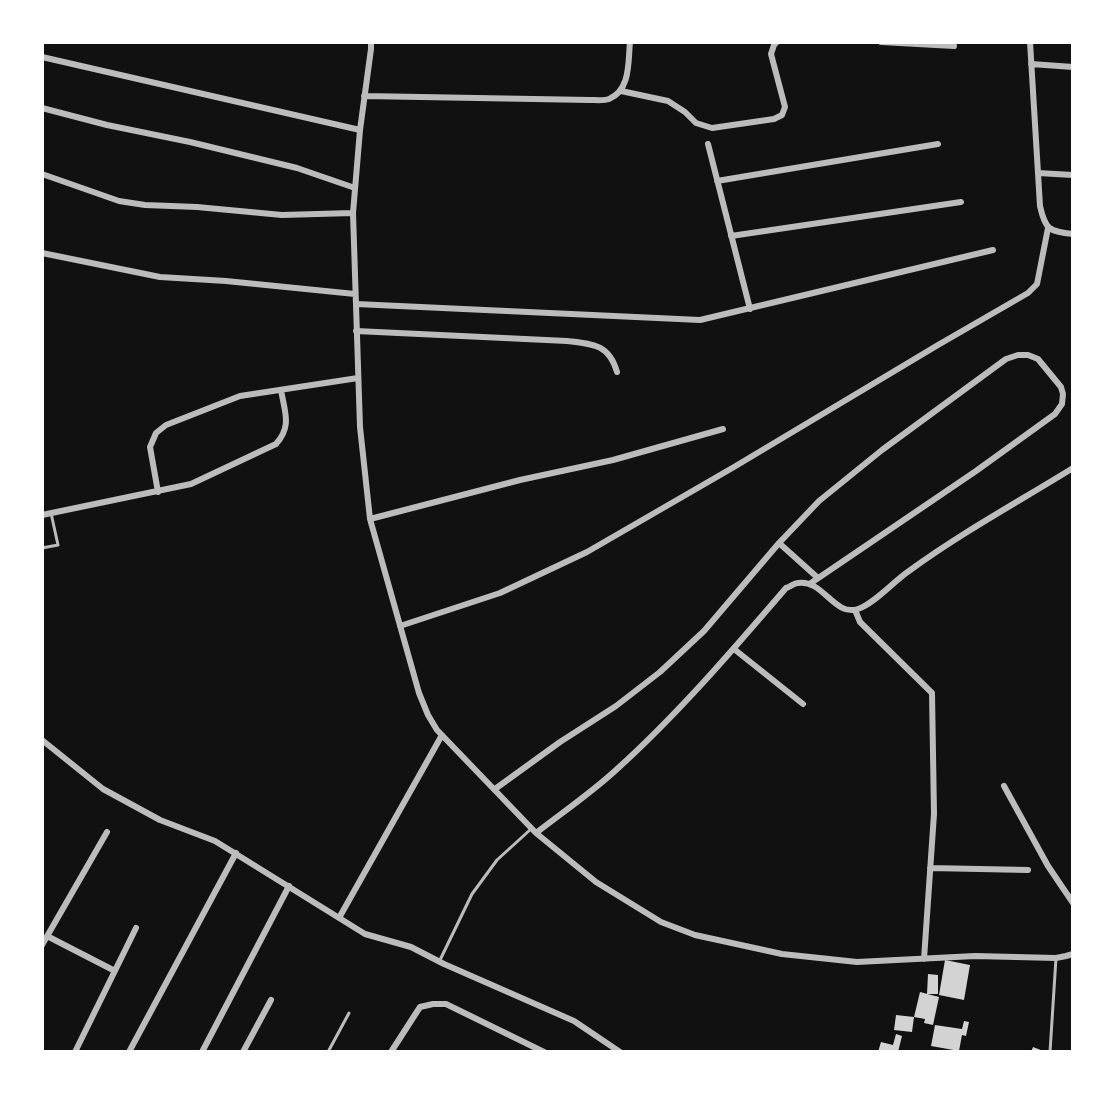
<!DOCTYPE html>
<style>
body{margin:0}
#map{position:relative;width:1115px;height:1094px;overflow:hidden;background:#111;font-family:"Asap Condensed",sans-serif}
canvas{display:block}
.frame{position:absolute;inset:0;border:44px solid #fff;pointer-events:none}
</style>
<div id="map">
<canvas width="1115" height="1094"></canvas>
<div class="frame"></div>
</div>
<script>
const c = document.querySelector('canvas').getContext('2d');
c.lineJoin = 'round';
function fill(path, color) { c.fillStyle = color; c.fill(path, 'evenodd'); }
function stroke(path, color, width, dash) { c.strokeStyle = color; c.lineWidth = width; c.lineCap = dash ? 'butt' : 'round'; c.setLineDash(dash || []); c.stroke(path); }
fill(new Path2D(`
 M945 960 970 965 964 1000 939 995Z
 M928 974 938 975V994H927Z
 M920 992 939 997 933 1025 924 1023 925 1019 914 1017Z
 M896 1015 914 1017 912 1032 894 1030Z
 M964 1021 969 1022 966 1036 962 1035 959 1051 931 1046 935 1025 962 1029Z
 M896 1034 902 1036 898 1052H878L881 1042 893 1045Z
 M1033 1047 1046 1052H1031Z`), '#d3d3d3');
stroke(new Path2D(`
 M42 548 58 545 51 513
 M440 960 472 894 497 860 531 829
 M328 1052 349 1013
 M1050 1052 1056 958`), '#bcbcbc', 3);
stroke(new Path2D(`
 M371 42V49L360 130 353 213 360 427 370 519 419 693 428 715 437 730 536 833 596 882 661 922 695 935 782 954 857 962 975 956 1056 958 1066 956 1073 954
 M881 42 954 46
 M1030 42 1040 206C1045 229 1049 232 1073 234
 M42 57 360 130
 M1031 64 1073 67
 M621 91 668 101 685 112 696 123 712 128 774 119 782 115 785 107 771 54 774 45 777 42
 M364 96 590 100C596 100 604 101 609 99 631 90 628 61 630 42
 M42 108 107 125 190 142 297 168 355 188
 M708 144 750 309
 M1038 173 1073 175
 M42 174 119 201 145 205 197 207 282 215 353 213
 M717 181 938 144
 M731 236 961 202
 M42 253 160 277 226 281 355 294
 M356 304 700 320 993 250
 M356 331 567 341C593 344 609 344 617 372
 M158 492 150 447 156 433 166 425 240 396 358 378
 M42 515 191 484 276 444C292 426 285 413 281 390
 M370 519 520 480 613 460 723 429
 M779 543 818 578
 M855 610 860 622 932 693 934 814 924 959
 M400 626 500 593 587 552 734 467 938 345 1028 293 1037 284 1048 228
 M734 649 803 704
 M42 740 103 789 160 820 215 841 365 934 411 947 444 964 574 1021 620 1052
 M1004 786 1048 866 1073 903
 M495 789 560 742 616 706 660 672 704 631 779 543 819 501 882 450 1006 359 1018 355H1028L1038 359 1061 387 1063 394 1062 404 1055 414 976 471 811 583
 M536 833C563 812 591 793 616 770 677 715 732 651 786 588 790 587 794 583 798 583 823 579 834 617 858 609 874 604 894 581 909 571 961 533 1018 502 1073 468
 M930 868 1028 870
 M339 918 442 735
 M47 936 115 971
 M42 945 107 832
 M75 1052 136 928
 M129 1052 236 853
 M202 1052 289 886
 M243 1052 271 1000
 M391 1052 420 1007 433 1004H446L544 1052`), '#bcbcbc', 6);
</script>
